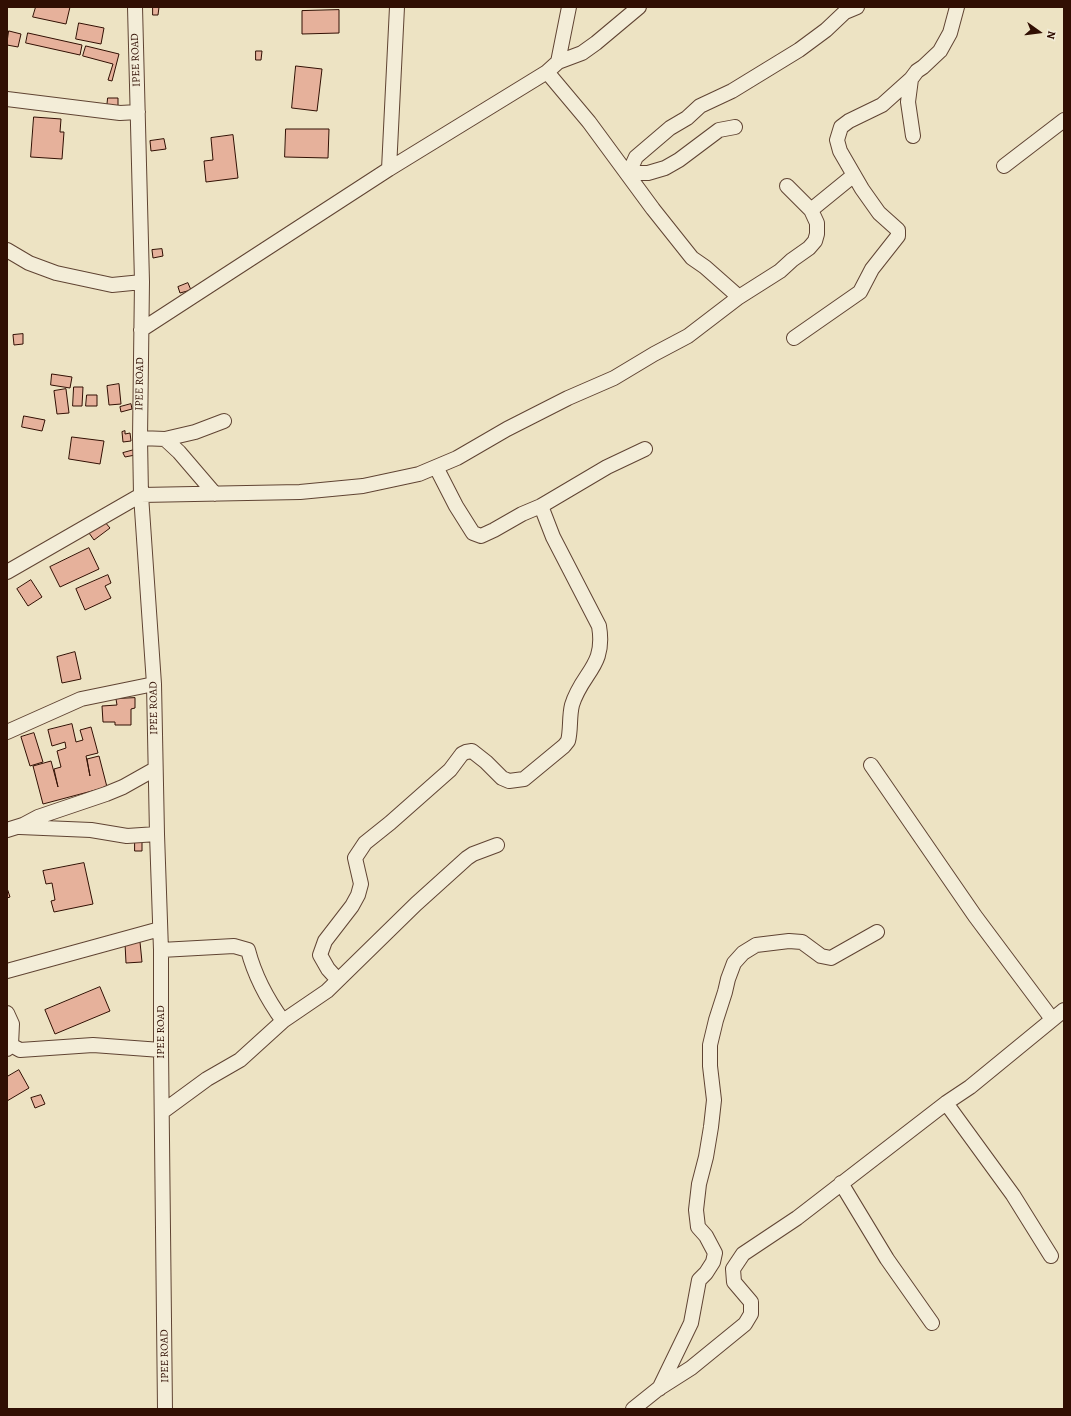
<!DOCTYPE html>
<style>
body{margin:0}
#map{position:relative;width:1071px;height:1416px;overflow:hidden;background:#ede3c3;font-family:Alegreya,serif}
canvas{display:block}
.frame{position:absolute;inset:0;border:8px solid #310f03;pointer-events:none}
.north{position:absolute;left:1019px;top:12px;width:40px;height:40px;-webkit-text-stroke:3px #f3edd8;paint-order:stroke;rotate:104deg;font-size:11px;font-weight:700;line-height:16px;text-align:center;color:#310f03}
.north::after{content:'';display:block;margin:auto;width:14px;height:18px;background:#310f03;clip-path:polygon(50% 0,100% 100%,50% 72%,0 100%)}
</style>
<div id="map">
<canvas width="1071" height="1416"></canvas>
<div class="frame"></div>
<div class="north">N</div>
</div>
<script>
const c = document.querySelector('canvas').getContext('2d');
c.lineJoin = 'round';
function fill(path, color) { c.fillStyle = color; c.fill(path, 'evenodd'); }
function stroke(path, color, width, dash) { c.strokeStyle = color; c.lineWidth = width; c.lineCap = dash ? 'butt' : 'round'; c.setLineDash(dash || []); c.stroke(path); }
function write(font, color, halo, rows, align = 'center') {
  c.font = font + ' Alegreya,serif'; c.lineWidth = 3; c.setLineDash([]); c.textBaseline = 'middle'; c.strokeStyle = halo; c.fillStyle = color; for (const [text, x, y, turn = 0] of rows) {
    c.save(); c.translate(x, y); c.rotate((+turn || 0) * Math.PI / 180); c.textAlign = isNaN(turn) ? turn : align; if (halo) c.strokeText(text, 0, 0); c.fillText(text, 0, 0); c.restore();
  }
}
const building = new Path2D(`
 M36 7H70L66 24 33 17Z
 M153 7H159L158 15H153Z
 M339 10V33L302 34V11Z
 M79 23 104 28 101 44 76 39Z
 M9 31 21 34 18 47 7 45Z
 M28 33 82 45 80 55 26 43Z
 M86 46 119 54 112 81 108 80 113 64 83 56Z
 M256 51H262L261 60H256Z
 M296 66 322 69 317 111 292 108Z
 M108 98H118V108H107Z
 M34 117 61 119 60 132H64L62 159 31 157Z
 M286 129H329L328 158 285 157Z
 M233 135 238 178 206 182 204 161 213 160 211 138Z
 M164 139 166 149 151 151 150 141Z
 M162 249 163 256 153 258 152 250Z
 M188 283 191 290 180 293 178 287Z
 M23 334V344L14 345 13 335Z
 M52 374 72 377 70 388 51 385Z
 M119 384 121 404 109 405 107 386Z
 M74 387H83L82 406H73Z
 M66 389 69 413 57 414 54 391Z
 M87 395H97V406H86Z
 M131 404 132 409 121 412 120 407Z
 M24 416 45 420 42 431 22 427Z
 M125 431V434L130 433 131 441 123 442 122 432Z
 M72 437 104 441 100 464 69 459Z
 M134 450 135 455 125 457 123 453Z
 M104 521 110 528 94 540 89 533Z
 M89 548 99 569 60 587 50 567Z
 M108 575 111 583 105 586 111 598 85 610 76 589Z
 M31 580 42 597 28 606 17 589Z
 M75 652 81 679 62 683 57 657Z
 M135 698V708L131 709V725H115V722H103L102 706 117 705 116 699Z
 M72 724 76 742 83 740 80 730 91 727 98 753 86 756 90 776 87 759 99 756 107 787 43 804 33 766 51 761 58 787 54 769 61 767 57 751 66 748 65 742 52 746 48 730Z
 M34 733 43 762 30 766 21 737Z
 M135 840H142V851H135Z
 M84 863 93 904 54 912 51 901 55 900 52 883 46 884 43 871Z
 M7 888 10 897 7 898Z
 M140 942 142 962 126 963 125 943Z
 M100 987 110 1011 55 1034 45 1010Z
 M19 1070 29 1088 7 1101V1077Z
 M41 1095 45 1104 35 1108 31 1098Z`);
fill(building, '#e6b19b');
stroke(building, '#310f03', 1);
const street = new Path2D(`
 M135 7 142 282 140 438 141 495 154 684 157 834 161 950V1050L165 1409
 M558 62 569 7
 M547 72 589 122 653 209 692 258 705 267 739 297 780 271 792 260 809 248 815 241 817 234V223L811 210 787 186
 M7 99 120 113 138 112
 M735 127 719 130 679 160 665 168 648 173H637L631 168 636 157 670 128 687 118 700 106 732 91 799 50 826 30 845 12 857 7
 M913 136 908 102 911 79 917 71 923 67 940 51 950 33 957 7
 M1004 166 1064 120
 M389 169 397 7
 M811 210 854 175
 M7 250 29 263 56 273 112 285 142 282
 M141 330 389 169 547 72 558 62 582 53 596 43 639 7
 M794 338 860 292 872 269 898 236V230L879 213 862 189 840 151 837 140 841 127 849 121 882 105 911 79
 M140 438 165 439 195 432 224 421
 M165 439 179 452 215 494
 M436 467 456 506 473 533 481 536 494 530 522 514 541 506 607 467 645 449
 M7 572 141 495 300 492 363 486 419 474 457 458 507 429 568 398 614 378 654 354 688 336 739 297
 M7 732 81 699 154 684
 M871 765 975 916 1052 1019
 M20 827 91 830 127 836 157 834
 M7 830 23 825 38 817 106 794 123 787 155 769
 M161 950 234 946 248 950C255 977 267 999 283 1021
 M7 971 160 929
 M338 980 328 969 320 955 325 941 352 906 358 895 361 884 355 858 365 843 390 823 450 770 462 754 466 752 472 751 486 762 502 778 509 781 524 779 564 746 568 741C571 730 569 717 572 705 582 672 606 667 599 626L553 537 541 506
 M7 1013 12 1024 11 1045 7 1049
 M11 1045 20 1050 93 1045 161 1050
 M946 1103 1013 1195 1051 1256
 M162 1112 207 1079 240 1060 283 1021 327 991 416 904 467 858 473 854 497 845
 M841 1183 887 1259 932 1323
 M659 1389 691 1323 699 1280 706 1273 713 1262 715 1253 706 1236 698 1227 696 1210 699 1184 706 1157 711 1127 714 1100 710 1066V1045L716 1020 725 992 728 979 734 963 743 953 756 945 789 941 802 942 821 956 831 958 877 932
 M633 1409 658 1389 691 1368 745 1324 751 1314V1302L734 1282 733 1269 743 1254 797 1218 946 1103 970 1087 1064 1010`);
stroke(street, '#604433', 16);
stroke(street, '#f3edd8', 14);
write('11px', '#310f03', '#f3edd8', [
 ["IPEE ROAD",136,60,-92],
 ["IPEE ROAD",140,384,-89],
 ["IPEE ROAD",154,708,-91],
 ["IPEE ROAD",161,1032,-90],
 ["IPEE ROAD",165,1356,-91]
]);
</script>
